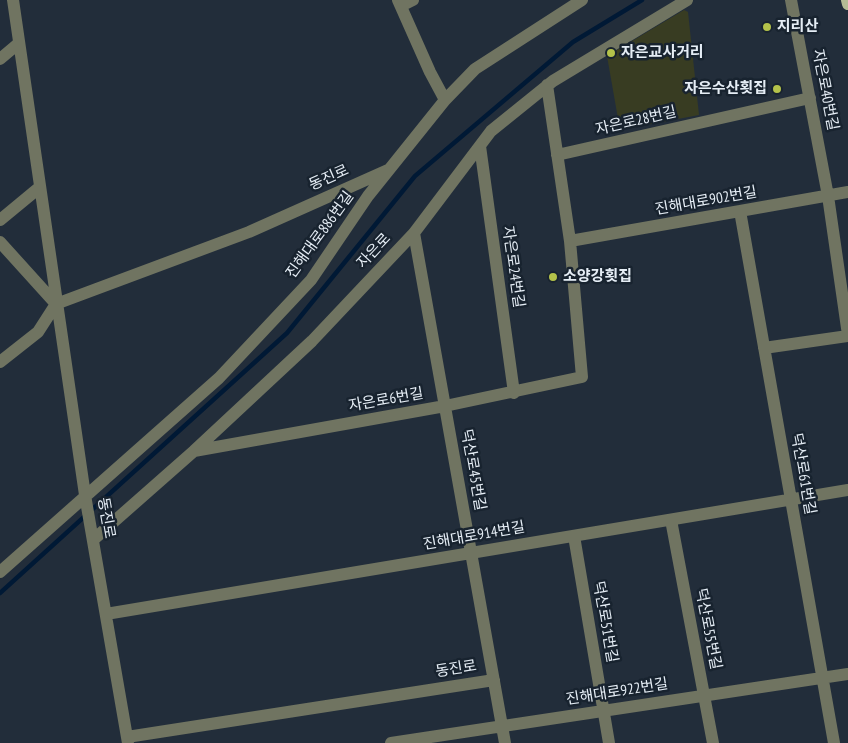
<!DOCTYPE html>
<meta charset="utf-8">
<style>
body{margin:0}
canvas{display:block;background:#222d3a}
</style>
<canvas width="848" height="743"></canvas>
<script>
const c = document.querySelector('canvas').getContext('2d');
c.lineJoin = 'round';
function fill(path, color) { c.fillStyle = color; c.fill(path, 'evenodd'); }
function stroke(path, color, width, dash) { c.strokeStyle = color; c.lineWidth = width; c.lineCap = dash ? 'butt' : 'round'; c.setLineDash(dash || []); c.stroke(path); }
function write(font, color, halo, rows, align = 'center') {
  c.font = font + ' "PT Sans Narrow","Noto Sans KR",sans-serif'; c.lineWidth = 5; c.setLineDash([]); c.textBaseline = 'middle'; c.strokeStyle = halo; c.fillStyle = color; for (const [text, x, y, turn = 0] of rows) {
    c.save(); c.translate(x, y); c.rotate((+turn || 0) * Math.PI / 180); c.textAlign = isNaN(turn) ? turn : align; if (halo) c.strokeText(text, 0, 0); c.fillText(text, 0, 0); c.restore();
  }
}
fill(new Path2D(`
 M684 10 688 12 699 115 620 130 607 56Z`), '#383c22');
stroke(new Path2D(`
 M0 593 287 333 415 176 573 42 642 0`), '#001935', 4.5);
stroke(new Path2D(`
 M13 0 85 495 128 743
 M398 0 430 72 445 100
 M791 0 828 196 848 335
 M401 6 413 0
 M0 59 19 43
 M480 146 514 393
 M557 155 810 98
 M740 211 834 743
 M0 220 40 187
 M414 233 505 743
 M570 241 848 192
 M0 242 56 304
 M56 304 249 232 388 170
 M764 348 848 336
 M0 362 38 332 56 304
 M194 451 445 406 582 377 570 241 547 85
 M671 520 713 743
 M574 536 609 743
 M93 540 194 451 312 341 414 233 491 131 553 81 687 0
 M0 572 219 378 311 280 368 196 445 100 475 69 582 0
 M106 614 848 490
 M127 737 494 680
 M391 743 848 674`), '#707461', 12);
stroke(new Path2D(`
 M847 0 848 4`), '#b5bc95', 12);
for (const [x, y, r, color] of [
 [767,27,5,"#b4c24a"],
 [611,53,5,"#b4c24a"],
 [777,89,5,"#b4c24a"],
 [553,277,5,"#b4c24a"]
]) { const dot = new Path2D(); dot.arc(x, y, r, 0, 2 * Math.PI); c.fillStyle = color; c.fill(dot); stroke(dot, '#18232f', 2); }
write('bold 15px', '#e5edf5', '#18232f', [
 ["지리산",777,27],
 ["자은교사거리",621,53],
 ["자은수산횟집",767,89,"right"],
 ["소양강횟집",563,277]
], 'left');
write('15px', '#e5edf5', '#18232f', [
 ["자은로40번길",825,90,79],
 ["자은로28번길",636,121,-13],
 ["동진로",329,178,-24],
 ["진해대로902번길",706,201,-10],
 ["진해대로886번길",320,235,-54],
 ["자은로",374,251,-47],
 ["자은로24번길",513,267,82],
 ["자은로6번길",386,400,-10],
 ["덕산로45번길",473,470,80],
 ["덕산로61번길",803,474,80],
 ["동진로",106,518,80],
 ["진해대로914번길",474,536,-10],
 ["덕산로51번길",605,622,80],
 ["덕산로55번길",708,629,79],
 ["동진로",456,669,-9],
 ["진해대로922번길",617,692,-9]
]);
</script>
